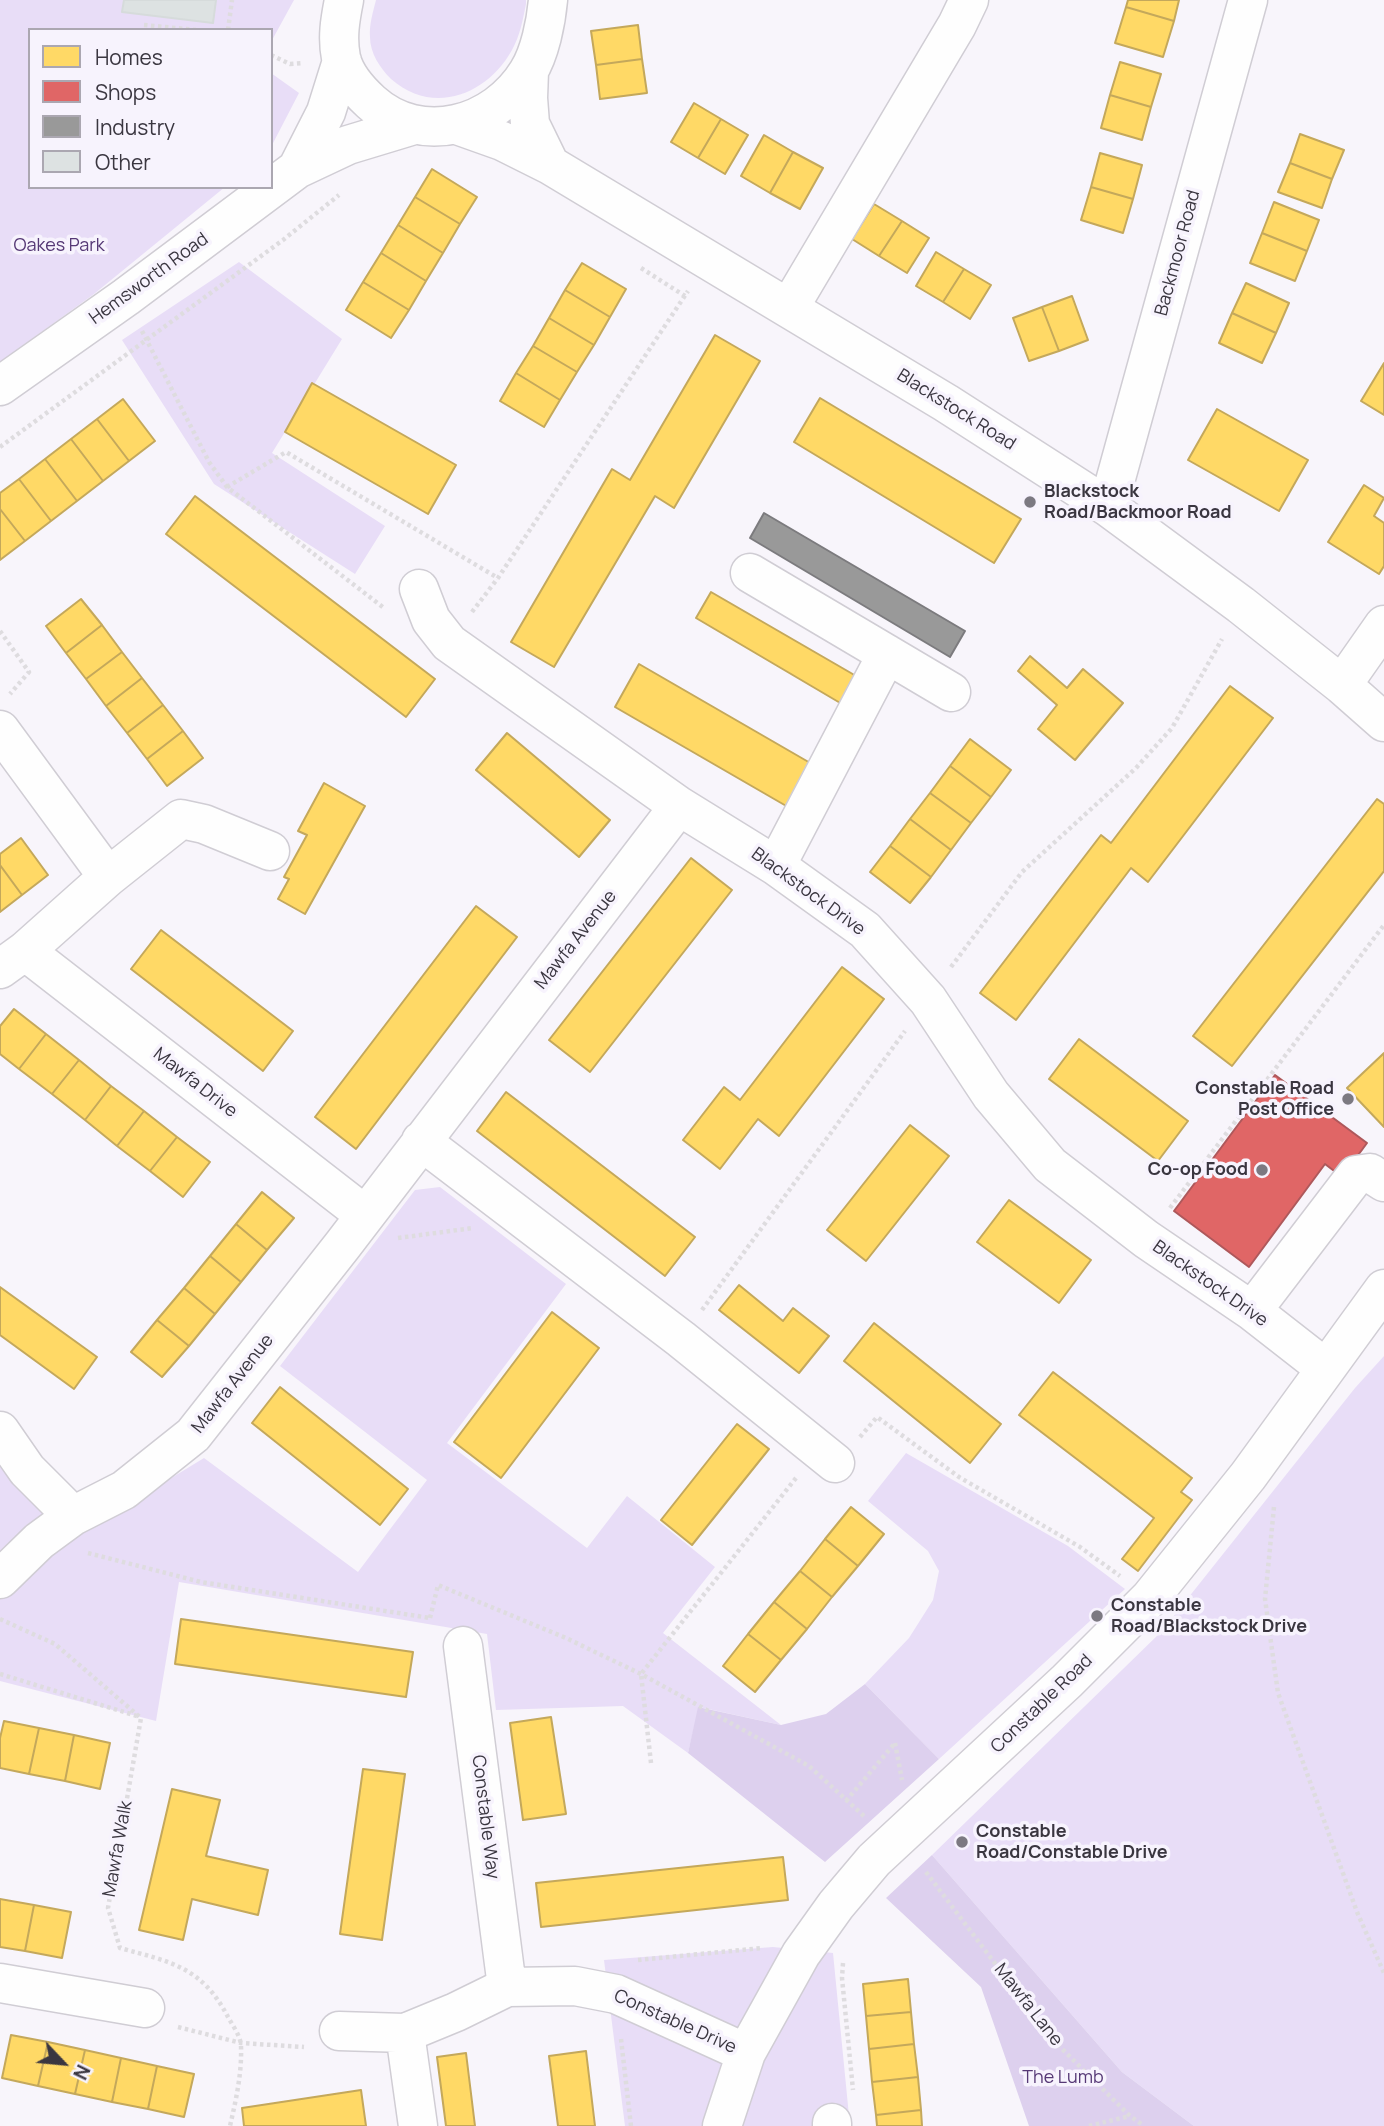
<!DOCTYPE html>
<style>
body{margin:0}
#map{position:relative;width:1384px;height:2126px;overflow:hidden;background:#f8f5fb;font-family:Manrope,sans-serif}
canvas{display:block}
.legend{position:absolute;left:28px;top:28px;width:245px;height:161px;box-sizing:border-box;background:#f7f3fd;border:2px solid #aba7b1;margin:0;padding:9px 12px;list-style:none;font-size:21px;color:#3a3640}
.legend li{display:flex;align-items:center;gap:14px;height:35px}
.legend b{width:35px;border:2px solid #aba7b1}
.north{position:absolute;left:28px;top:2028px;width:70px;height:70px;-webkit-text-stroke:5px #f7f3fd;paint-order:stroke;rotate:116deg;font-size:19px;font-weight:700;line-height:28px;text-align:center;color:#3a3640}
.north::after{content:'';display:block;margin:auto;width:24px;height:32px;background:#3a3640;clip-path:polygon(50% 0,100% 100%,50% 72%,0 100%)}
</style>
<div id="map">
<canvas width="1384" height="2126"></canvas>
<ul class="legend">
<li><b style="height:19px;background:#ffd966"></b>Homes</li>
<li><b style="height:19px;background:#e06666"></b>Shops</li>
<li><b style="height:19px;background:#999"></b>Industry</li>
<li><b style="height:19px;background:#dde2e2"></b>Other</li>
</ul>
<div class="north">N</div>
</div>
<script>
const c = document.querySelector('canvas').getContext('2d');
c.lineJoin = 'round';
function fill(path, color) { c.fillStyle = color; c.fill(path, 'evenodd'); }
function stroke(path, color, width, dash) { c.strokeStyle = color; c.lineWidth = width; c.lineCap = dash ? 'butt' : 'round'; c.setLineDash(dash || []); c.stroke(path); }
function write(font, color, halo, rows, align = 'center') {
  c.font = font + ' Manrope,sans-serif'; c.lineWidth = 7; c.setLineDash([]); c.textBaseline = 'middle'; c.strokeStyle = halo; c.fillStyle = color; for (const [text, x, y, turn = 0] of rows) {
    c.save(); c.translate(x, y); c.rotate((+turn || 0) * Math.PI / 180); c.textAlign = isNaN(turn) ? turn : align; if (halo) c.strokeText(text, 0, 0); c.fillText(text, 0, 0); c.restore();
  }
}
fill(new Path2D(`
 M0 0H294L271 42V30H30V187H225L94 294 0 362Z
 M376 0H526V4C523 19 520 36 512 50 487 95 433 116 391 79 380 68 370 53 370 37 369 25 373 12 376 0Z
 M271 73 299 93 271 147Z
 M239 262 342 339 272 453 385 526 355 574 214 484 122 340Z
 M440 1187 566 1284 447 1443 587 1548 627 1496 715 1567 663 1633 781 1725 699 1707 688 1753 623 1706 496 1710 487 1634 179 1582 156 1721 0 1681V1449L78 1535 204 1458 358 1572 427 1480 280 1366 415 1190Z
 M1384 1356V2126H1194L1122 2072 932 1855 1161 1632 1355 1388Z
 M906 1453 1068 1546 1125 1589 939 1759 865 1684 909 1638 933 1600 939 1571 928 1551 868 1501Z
 M773 1947 833 1953 850 2126H625L604 1960Z`), '#e8ddf7');
fill(new Path2D(`
 M865 1684 939 1759 825 1862 688 1753 698 1707 781 1725 826 1714Z
 M932 1855 1122 2072 1194 2126H1029L981 1987 886 1898Z`), '#ddd0ee');
const homes = new Path2D(`
 M1128 0H1179L1174 21 1126 7Z
 M1126 7 1174 21 1163 57 1115 43Z
 M638 25 642 59 596 65 591 31Z
 M642 59 647 93 600 99 596 65Z
 M1120 62 1161 74 1151 107 1110 95Z
 M1110 95 1151 107 1142 140 1101 128Z
 M694 103 721 119 698 158 671 142Z
 M721 119 748 135 725 174 698 158Z
 M1300 134 1344 150 1332 179 1290 163Z
 M764 135 793 152 770 193 741 176Z
 M793 152 823 168 800 209 770 193Z
 M1100 153 1142 165 1133 199 1091 187Z
 M1290 163 1332 179 1322 208 1278 192Z
 M432 169 477 197 460 224 415 197Z
 M1091 187 1133 199 1123 233 1081 220Z
 M415 197 460 224 443 253 398 225Z
 M1274 202 1319 220 1307 251 1262 233Z
 M874 204 902 221 879 256 852 239Z
 M902 221 929 238 907 273 879 256Z
 M398 225 443 253 426 281 381 253Z
 M1262 233 1307 251 1295 281 1250 263Z
 M936 252 964 269 943 302 916 286Z
 M381 253 426 281 409 310 363 282Z
 M582 263 626 289 610 317 565 290Z
 M964 269 991 285 970 319 943 302Z
 M363 282 409 310 391 338 346 310Z
 M1246 283 1289 303 1276 333 1232 313Z
 M565 290 610 317 594 345 549 318Z
 M1072 296 1088 340 1059 351 1042 307Z
 M1042 307 1059 351 1029 361 1013 318Z
 M1232 313 1276 333 1262 363 1219 343Z
 M549 318 594 345 577 372 533 346Z
 M715 335 760 361 674 508 655 496 554 667 511 642 612 469 630 480Z
 M533 346 577 372 560 400 516 373Z
 M1384 363V415L1361 401Z
 M516 373 560 400 544 427 500 401Z
 M312 383 456 465 428 514 285 432Z
 M820 398 1021 519 994 563 794 442Z
 M123 399 155 441 129 461 97 419Z
 M1217 409 1308 460 1279 511 1188 460Z
 M97 419 129 461 103 481 71 439Z
 M71 439 103 481 77 501 45 459Z
 M45 459 77 501 51 521 19 479Z
 M19 479 51 521 25 541 0 509V493Z
 M1364 485 1384 498 1374 516 1384 523V566L1379 574 1328 542Z
 M195 496 435 679 406 717 166 534Z
 M0 509 25 541 0 560Z
 M711 592 863 680 847 707 696 618Z
 M81 599 102 625 66 653 46 626Z
 M102 625 122 652 86 679 66 653Z
 M122 652 142 678 106 706 86 679Z
 M1030 656 1067 688 1083 669 1123 703 1075 760 1038 729 1057 705 1018 671Z
 M639 664 812 764 788 807 615 707Z
 M142 678 163 705 127 733 106 706Z
 M1230 686 1273 718 1148 882 1131 868 1016 1020 980 993 1101 835 1111 843Z
 M163 705 183 731 147 759 127 733Z
 M183 731 203 758 167 786 147 759Z
 M507 733 610 820 579 857 476 770Z
 M970 739 1011 770 991 797 950 766Z
 M950 766 991 797 971 823 930 793Z
 M324 783 365 806 305 914 278 899 289 879 284 877 307 835 298 831Z
 M930 793 971 823 951 850 910 819Z
 M1377 799 1384 804V871L1232 1066 1193 1036Z
 M910 819 951 850 931 877 890 846Z
 M21 838 48 875 22 895 0 865V854Z
 M890 846 931 877 910 903 870 872Z
 M691 858 732 890 590 1072 549 1040Z
 M0 865 22 895 0 912Z
 M476 906 517 937 356 1149 315 1117Z
 M161 930 293 1031 263 1071 131 969Z
 M842 967 884 999 779 1136 758 1119 720 1169 683 1140 724 1087 740 1100Z
 M14 1009 46 1034 19 1069 0 1054V1026Z
 M46 1034 79 1060 52 1094 19 1069Z
 M1079 1039 1188 1121 1158 1161 1049 1079Z
 M1384 1053V1127L1347 1088Z
 M79 1060 111 1086 85 1120 52 1094Z
 M111 1086 144 1111 117 1146 85 1120Z
 M506 1092 695 1237 665 1276 477 1131Z
 M144 1111 177 1137 150 1171 117 1146Z
 M910 1125 949 1156 866 1261 827 1230Z
 M177 1137 210 1162 183 1197 150 1171Z
 M262 1192 294 1218 267 1250 236 1224Z
 M1009 1200 1091 1260 1059 1303 977 1242Z
 M236 1224 267 1250 241 1282 210 1256Z
 M210 1256 241 1282 215 1314 184 1288Z
 M739 1285 783 1321 793 1308 829 1336 799 1373 719 1310Z
 M0 1287 97 1357 74 1389 0 1335Z
 M184 1288 215 1314 189 1346 157 1320Z
 M552 1312 599 1348 501 1478 454 1442Z
 M157 1320 189 1346 162 1377 131 1352Z
 M874 1323 1001 1424 970 1463 844 1361Z
 M1053 1372 1192 1478 1181 1492 1192 1500 1138 1571 1122 1559 1154 1518 1019 1415Z
 M280 1387 408 1489 380 1525 252 1423Z
 M737 1424 769 1449 692 1545 661 1520Z
 M851 1507 884 1534 858 1566 825 1539Z
 M825 1539 858 1566 832 1597 800 1571Z
 M800 1571 832 1597 807 1629 774 1602Z
 M774 1602 807 1629 781 1660 748 1634Z
 M181 1619 413 1652 406 1697 175 1664Z
 M748 1634 781 1660 755 1692 723 1666Z
 M551 1717 566 1814 523 1820 510 1723Z
 M4 1721 39 1728 29 1774 0 1768V1738Z
 M39 1728 74 1735 65 1781 29 1774Z
 M74 1735 110 1743 100 1789 65 1781Z
 M363 1769 405 1774 382 1940 340 1934Z
 M172 1789 220 1800 206 1856 268 1870 258 1915 192 1899 183 1940 139 1930Z
 M783 1857 788 1900 541 1927 536 1883Z
 M0 1899 34 1905 25 1951 0 1947Z
 M34 1905 71 1912 62 1958 25 1951Z
 M908 1979 911 2012 866 2016 863 1984Z
 M911 2012 914 2044 869 2049 866 2016Z
 M11 2035 48 2042 38 2086 2 2078Z
 M48 2042 85 2050 75 2094 38 2086Z
 M914 2044 918 2077 872 2082 869 2049Z
 M85 2050 121 2058 112 2102 75 2094Z
 M586 2051 595 2126H558L549 2056Z
 M466 2053 475 2126H446L437 2057Z
 M121 2058 157 2066 148 2109 112 2102Z
 M157 2066 194 2074 184 2117 148 2109Z
 M918 2077 921 2110 876 2115 872 2082Z
 M361 2090 366 2126H244L242 2108Z
 M921 2110 922 2126H877L876 2115Z`);
fill(homes, '#ffd966');
stroke(homes, '#c4a85b', 2);
const shops = new Path2D(`
 M1275 1075 1367 1143 1342 1177 1325 1164 1249 1267 1174 1211Z`);
fill(shops, '#e06666');
stroke(shops, '#ae585b', 2);
const industry = new Path2D(`
 M764 513 965 631 950 657 750 538Z`);
fill(industry, '#999');
stroke(industry, '#7c7b7e', 2);
const building = new Path2D(`
 M124 0H216L213 23 122 12Z`);
fill(building, '#dde2e2');
stroke(building, '#d6dbdb', 2);
const minor = new Path2D(`
 M344 0C340 20 337 38 341 58 345 75 359 91 371 102 421 147 495 126 528 72 540 53 546 22 548 0
 M529 71 528 98 530 124 550 165
 M457 125 502 141 550 165 946 403 1108 507 1241 605 1342 685 1384 722
 M297 169 326 112 342 61
 M789 308 957 25 969 0
 M0 386 126 297 297 169 348 145 414 125
 M1108 507 1248 0
 M750 573 951 692
 M419 589 431 620 449 643 679 806 776 866 865 930 928 1000 991 1095 1050 1165 1146 1239 1252 1311 1325 1368
 M1342 685 1384 625
 M0 730 108 877
 M776 866 887 654
 M25 951 365 1215
 M0 969 25 951 108 877 181 819 204 824 270 851
 M421 1141 681 1339 835 1463
 M1252 1311 1356 1175 1370 1173 1384 1182
 M0 1431 27 1470 73 1516
 M0 1579 39 1541 73 1516 124 1490 193 1435 342 1246 679 806
 M463 1646 507 1987
 M0 1983 145 2008
 M339 2031 405 2033 456 2012 507 1987 575 1986 616 1994 746 2053
 M405 2033 418 2126
 M832 2123V2126
 M722 2126 746 2053 801 1954 836 1905 874 1860 1067 1681 1150 1598 1248 1476 1384 1289`);
stroke(minor, '#d0cdd4', 41);
stroke(new Path2D(`
 M144 25 196 30
 M228 30 232 0
 M271 55 290 64 303 63
 M641 268 685 296
 M142 331 209 462 227 487 384 608
 M0 447 283 240 339 195
 M227 487 286 452 498 578
 M472 612 498 578 688 291
 M0 631 29 672 10 694
 M951 967 1022 872 1136 768 1172 728 1222 639
 M1170 1208 1384 925
 M398 1238 473 1228
 M702 1310 905 1031
 M860 1437 877 1417 959 1477 1080 1547 1120 1576
 M1274 1507 1265 1599 1278 1693 1357 1912 1384 1973
 M88 1553 201 1582 430 1618
 M430 1618 438 1585 566 1638 641 1674 809 1766 864 1816
 M0 1619 55 1644 141 1718 108 1908 120 1948C171 1962 202 1967 228 2017 233 2026 241 2037 241 2046 242 2073 236 2100 230 2126
 M0 1674 137 1716
 M895 1743 902 1780
 M651 1763 641 1674 796 1478
 M846 1801 895 1743
 M926 1872 1052 2039 1130 2116 1144 2126
 M638 1960 762 1948
 M843 1963 842 1978 853 2090
 M178 2027 241 2043 304 2047
 M621 2039 631 2126
 M1089 2126 1130 2116`), '#dedcdf', 4.5, [3.5, 3.5]);
stroke(minor, '#fefefe', 38);
for (const [x, y, r, color] of [
 [1030,502,7,"#7c7981"],
 [1348,1099,7,"#7c7981"],
 [1262,1170,7,"#7c7981"],
 [1097,1616,7,"#7c7981"],
 [962,1842,7,"#7c7981"]
]) { const dot = new Path2D(); dot.arc(x, y, r, 0, 2 * Math.PI); c.fillStyle = color; c.fill(dot); stroke(dot, '#f7f3fd', 2.5); }
write('18px', '#563976', '#f7f3fd', [
 ["Oakes Park",59,246],
 ["The Lumb",1063,2078]
]);
write('18px', '#3a3640', '#f7f3fd', [
 ["Backmoor Road",1178,253,-75],
 ["Hemsworth Road",149,279,-36],
 ["Blackstock Road",956,410,32],
 ["Blackstock Drive",808,892,36],
 ["Mawfa Avenue",576,940,-52],
 ["Mawfa Drive",195,1083,38],
 ["Blackstock Drive",1210,1284,35],
 ["Mawfa Avenue",233,1384,-52],
 ["Constable Road",1042,1704,-44],
 ["Constable Way",485,1817,83],
 ["Mawfa Walk",118,1849,-80],
 ["Mawfa Lane",1028,2005,52],
 ["Constable Drive",675,2022,24]
]);
write('bold 18px', '#3a3640', '#f7f3fd', [
 ["Blackstock",1044,492],
 ["Road/Backmoor Road",1044,513],
 ["Constable Road",1334,1089,"right"],
 ["Post Office",1334,1110,"right"],
 ["Co-op Food",1248,1170,"right"],
 ["Constable",1111,1606],
 ["Road/Blackstock Drive",1111,1627],
 ["Constable",976,1832],
 ["Road/Constable Drive",976,1853]
], 'left');
</script>
